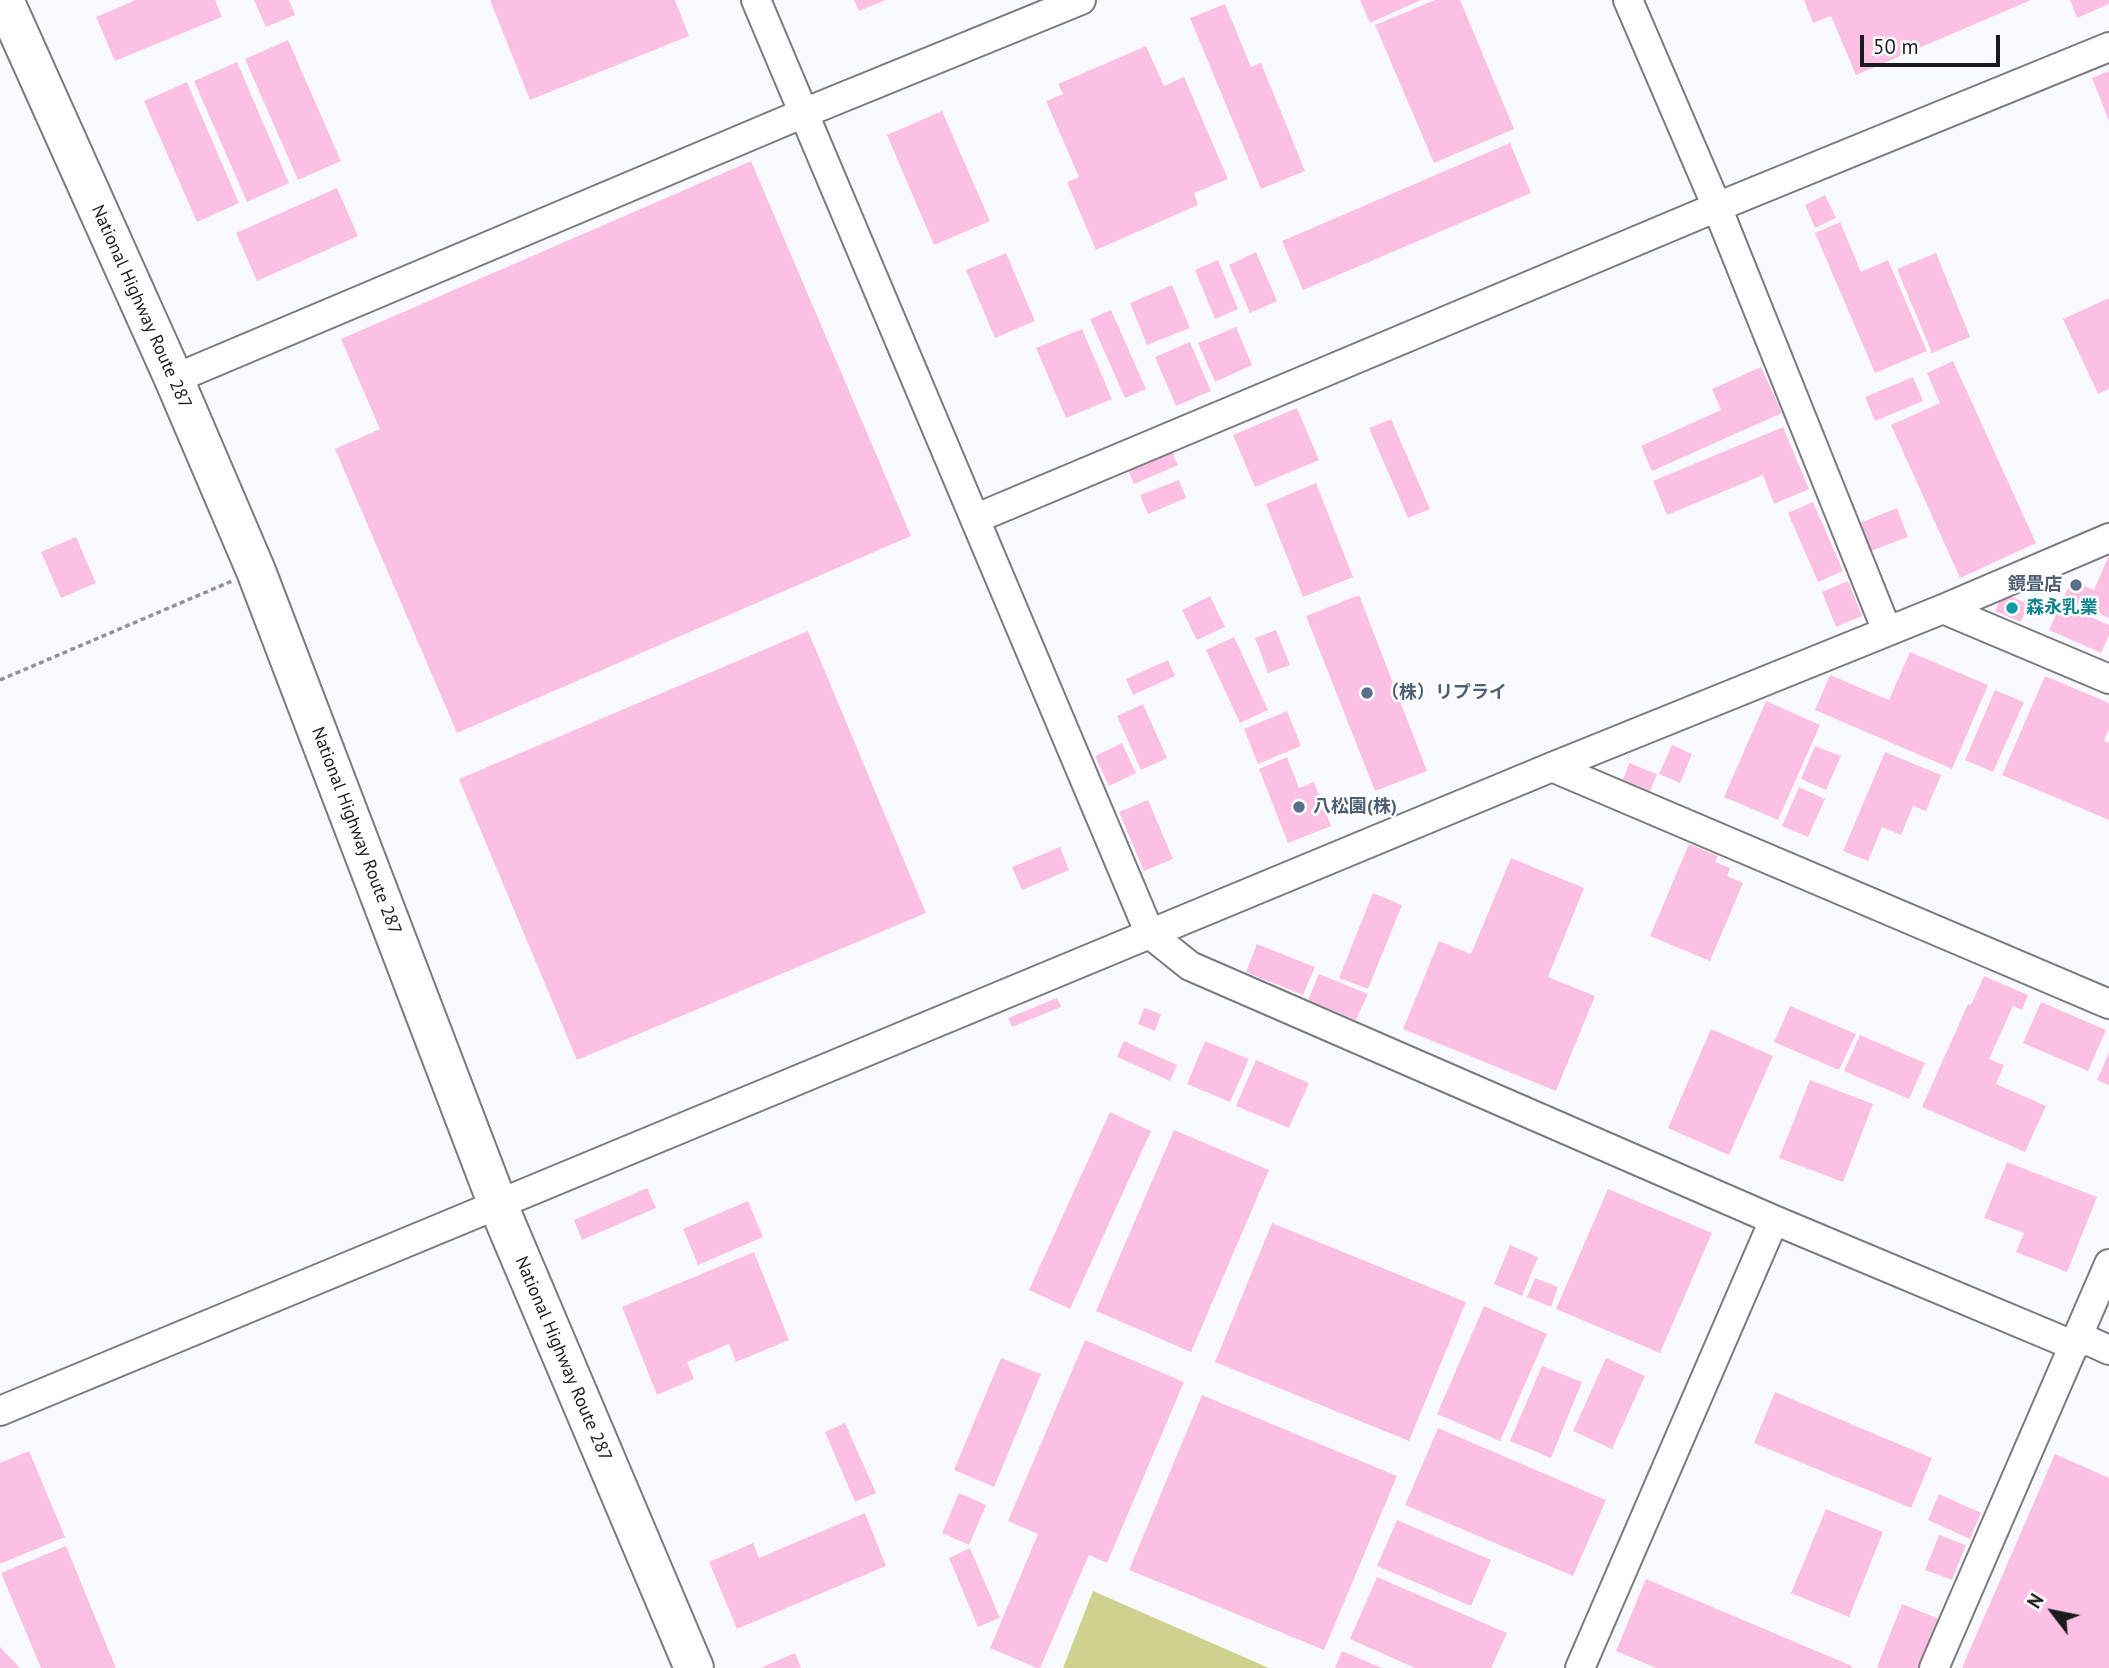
<!DOCTYPE html>
<meta charset="utf-8">
<style>
body{margin:0}
#map{position:relative;width:2109px;height:1668px;overflow:hidden;background:#f9faff;font-family:"PT Sans",sans-serif}
canvas{display:block}
.north{position:absolute;left:2018px;top:1577px;width:70px;height:70px;-webkit-text-stroke:5px #fff;paint-order:stroke;rotate:302deg;font-size:19px;font-weight:700;line-height:28px;text-align:center;color:#1b1b1d}
.north::after{content:'';display:block;margin:auto;width:24px;height:32px;background:#1b1b1d;clip-path:polygon(50% 0,100% 100%,50% 72%,0 100%)}
.scale{position:absolute;left:1860px;top:35px;width:140px;height:32px;box-sizing:border-box;border:4px solid #1b1b1d;border-top:0;padding-left:9px;font-size:21px;line-height:24px;white-space:nowrap;color:#1b1b1d;-webkit-text-stroke:5px #fff;paint-order:stroke}
</style>
<div id="map">
<canvas width="2109" height="1668"></canvas>
<div class="north">N</div>
<div class="scale">50 m</div>
</div>
<script>
const c = document.querySelector('canvas').getContext('2d');
c.lineJoin = 'round';
function fill(path, color) { c.fillStyle = color; c.fill(path, 'evenodd'); }
function stroke(path, color, width, dash) { c.strokeStyle = color; c.lineWidth = width; c.lineCap = dash ? 'butt' : 'round'; c.setLineDash(dash || []); c.stroke(path); }
function write(font, color, halo, rows, align = 'center') {
  c.font = font + ' "PT Sans","Noto Sans JP",sans-serif'; c.lineWidth = 5; c.setLineDash([]); c.textBaseline = 'middle'; c.strokeStyle = halo; c.fillStyle = color; for (const [text, x, y, turn = 0] of rows) {
    c.save(); c.translate(x, y); c.rotate((+turn || 0) * Math.PI / 180); c.textAlign = isNaN(turn) ? turn : align; if (halo) c.strokeText(text, 0, 0); c.fillText(text, 0, 0); c.restore();
  }
}
fill(new Path2D(`
 M1093 1591 1269 1668H1063Z`), '#cfd28f');
fill(new Path2D(`
 M136 0H215L222 17 115 61 96 17Z
 M254 0H289L295 15 266 27Z
 M490 0H675L689 36 530 100Z
 M854 0H886L859 11Z
 M1360 0H1421L1370 23Z
 M1435 0H1460L1514 129 1434 163 1375 25Z
 M1804 0H2031L1856 75 1831 16 1813 23Z
 M2070 0H2109V4L2077 18Z
 M1225 4 1251 67 1261 63 1305 171 1261 189 1190 18Z
 M288 40 341 161 298 180 245 59Z
 M1146 46 1164 86 1184 77 1228 179 1194 193 1198 205 1096 250 1067 182 1079 177 1046 101 1063 94 1058 84Z
 M237 62 289 183 247 202 194 81Z
 M2109 71V121L2092 78Z
 M187 82 239 203 197 222 144 101Z
 M942 111 990 221 934 245 887 135Z
 M1510 143 1531 193 1303 290 1282 241Z
 M751 161 911 536 457 733 335 449 380 429 341 339Z
 M337 188 358 236 257 281 236 233Z
 M1825 195 1836 218 1815 228 1805 205Z
 M1840 222 1861 272 1888 260 1927 351 1875 373 1815 233Z
 M1256 252 1277 301 1250 313 1229 265Z
 M1006 253 1035 321 995 338 966 270Z
 M1936 253 1970 337 1932 353 1897 269Z
 M1218 260 1238 309 1215 319 1195 270Z
 M1172 285 1190 328 1147 345 1130 303Z
 M2109 298V389L2098 394 2063 319Z
 M1111 310 1146 389 1125 398 1090 319Z
 M1236 327 1252 365 1215 382 1198 343Z
 M1082 329 1112 399 1066 418 1036 348Z
 M1190 342 1211 391 1176 406 1155 357Z
 M1953 361 2036 543 1960 578 1891 425 1940 403 1927 373Z
 M1761 367 1782 413 1652 471 1641 446 1721 410 1712 389Z
 M1913 377 1923 401 1875 421 1865 397Z
 M1297 408 1319 460 1255 487 1233 435Z
 M1391 419 1430 509 1408 518 1369 428Z
 M1783 427 1809 489 1774 504 1763 475 1667 515 1653 481Z
 M1171 450 1178 465 1134 484 1127 468Z
 M1179 480 1186 498 1148 514 1140 495Z
 M1316 483 1353 577 1303 597 1266 504Z
 M1813 502 1843 571 1818 582 1788 513Z
 M1897 508 1908 537 1871 551 1860 523Z
 M76 537 96 583 61 598 41 552Z
 M2109 555V618L2064 598 2071 580 2094 590Z
 M1848 581 1862 616 1836 627 1822 592Z
 M2003 593 2028 604 2021 622 1995 611Z
 M1359 595 1427 771 1375 791 1306 616Z
 M1210 596 1225 627 1197 640 1182 610Z
 M2061 604 2109 625V635L2101 653 2049 630Z
 M1276 630 1290 665 1268 673 1255 638Z
 M808 631 926 913 577 1060 459 779Z
 M1234 637 1268 710 1240 723 1206 650Z
 M1910 652 1988 685 1952 769 1815 710 1830 675 1889 700Z
 M1168 660 1175 676 1133 695 1126 679Z
 M2045 676 2109 703V729L2104 741 2109 743V820L2002 775Z
 M1995 690 2024 702 1993 772 1965 760Z
 M1766 701 1820 725 1778 820 1724 797Z
 M1143 704 1167 758 1141 770 1117 716Z
 M1287 711 1301 746 1258 764 1244 729Z
 M1122 743 1136 773 1109 786 1095 756Z
 M1672 745 1692 754 1680 783 1659 774Z
 M1815 746 1841 756 1826 790 1801 779Z
 M1885 752 1941 775 1926 811 1913 806 1901 835 1882 827 1868 861 1843 851Z
 M1287 757 1299 788 1314 782 1331 826 1288 843 1259 769Z
 M1629 763 1657 774 1650 791 1623 780Z
 M1799 787 1825 799 1808 837 1782 826Z
 M1148 800 1173 859 1144 871 1119 812Z
 M1689 844 1718 856 1715 862 1730 868 1727 876 1743 883 1710 961 1650 936Z
 M1060 847 1069 870 1022 890 1012 867Z
 M1511 858 1584 888 1548 977 1595 996 1556 1091 1403 1029 1439 941 1471 954Z
 M1373 893 1402 905 1368 989 1339 978Z
 M1257 944 1315 967 1303 995 1246 972Z
 M1319 974 1368 994 1356 1020 1308 1000Z
 M1984 976 2028 995 2022 1010 2013 1006 1989 1059 2004 1065 1996 1084 2046 1106 2025 1152 1922 1107 1968 1004 1971 1005Z
 M1057 998 1061 1007 1012 1027 1008 1018Z
 M2041 1002 2106 1030 2088 1071 2023 1043Z
 M1790 1006 1856 1034 1839 1070 1774 1042Z
 M1144 1008 1161 1014 1155 1031 1138 1024Z
 M1711 1029 1773 1056 1729 1155 1668 1128Z
 M1860 1035 1925 1063 1909 1099 1844 1071Z
 M1124 1041 1177 1065 1170 1081 1117 1057Z
 M1205 1041 1249 1059 1230 1102 1187 1084Z
 M2109 1052V1085L2097 1080Z
 M1256 1060 1309 1083 1289 1128 1236 1106Z
 M1810 1080 1873 1104 1843 1182 1779 1158Z
 M1110 1112 1151 1131 1070 1309 1029 1290Z
 M1174 1130 1269 1170 1191 1352 1096 1311Z
 M2007 1162 2097 1197 2067 1272 2016 1252 2024 1233 1984 1218Z
 M647 1188 656 1208 582 1240 574 1220Z
 M1608 1189 1712 1233 1660 1353 1556 1309Z
 M748 1201 763 1237 698 1265 683 1229Z
 M1272 1223 1466 1302 1409 1441 1215 1362Z
 M1510 1245 1538 1257 1522 1296 1494 1284Z
 M754 1252 789 1340 736 1362 729 1344 687 1362 694 1379 657 1395 622 1307Z
 M1535 1278 1558 1287 1551 1307 1527 1297Z
 M1484 1306 1547 1334 1500 1441 1437 1414Z
 M1085 1340 1184 1382 1107 1563 1089 1555 1040 1668H1037L990 1648 1038 1534 1008 1521Z
 M1001 1358 1041 1374 994 1487 954 1470Z
 M1606 1358 1645 1376 1612 1449 1573 1431Z
 M1542 1366 1582 1382 1551 1458 1510 1441Z
 M1775 1392 1932 1458 1911 1508 1754 1443Z
 M1202 1395 1397 1476 1324 1650 1129 1570Z
 M845 1423 876 1493 855 1502 825 1432Z
 M1438 1428 1606 1500 1573 1576 1405 1505Z
 M29 1451 65 1537 0 1564V1463Z
 M2055 1454 2109 1478V1668H1962Z
 M959 1493 986 1505 969 1545 942 1533Z
 M1939 1494 1981 1513 1970 1539 1928 1520Z
 M1826 1509 1883 1532 1849 1617 1791 1593Z
 M865 1513 886 1566 737 1629 709 1562 753 1543 759 1558Z
 M1397 1520 1491 1560 1471 1606 1377 1566Z
 M1939 1535 1966 1545 1952 1580 1925 1570Z
 M66 1546 116 1668H41L1 1573Z
 M970 1548 1000 1618 978 1627 949 1558Z
 M1377 1577 1507 1633 1491 1668H1415L1350 1639Z
 M1646 1579 1852 1666 1851 1668H1656L1616 1651Z
 M1902 1604 1942 1620 1923 1668H1879L1877 1667Z
 M0 1647 20 1668H0Z
 M1342 1651 1382 1668H1335Z
 M795 1653 801 1668H760Z`), '#fdc0e5');
const minor = new Path2D(`
 M756 0 1150 934 1190 966 1774 1220 2075 1346
 M1628 0 1717 207 1887 631
 M174 379 804 113 1081 0
 M977 518 1717 207 2109 47
 M1943 609 2109 679
 M1552 767 2109 1004
 M2078 1336 2109 1350
 M0 1411 1552 767 1943 609 2109 538
 M1580 1668 1774 1220
 M1934 1668 2109 1264`);
const highway = new Path2D(`
 M4 0 174 379 256 571 498 1205 694 1668`);
stroke(minor, '#7a7b7f', 32);
stroke(highway, '#7a7b7f', 42);
stroke(new Path2D(`
 M0 680 232 581`), '#939397', 3.5, [5, 3.5]);
stroke(minor, '#fff', 28);
stroke(highway, '#fff', 38);
for (const [x, y, r, color] of [
 [2076,585,7,"#5c6f8a"],
 [2012,608,7,"#0f9aa8"],
 [1367,693,7,"#5c6f8a"],
 [1299,807,7,"#5c6f8a"]
]) { const dot = new Path2D(); dot.arc(x, y, r, 0, 2 * Math.PI); c.fillStyle = color; c.fill(dot); stroke(dot, '#fff', 2.5); }
write('18px', '#1b1b1d', '#fff', [
 ["National Highway Route 287",141,307,66],
 ["National Highway Route 287",356,831,69],
 ["National Highway Route 287",563,1359,67]
]);
write('bold 18px', '#4e5e75', '#fff', [
 ["鏡畳店",2062,585,"right"],
 ["（株）リプライ",1381,693],
 ["八松園(株)",1313,807]
], 'left');
write('bold 18px', '#0d838f', '#fff', [
 ["森永乳業",2026,608]
], 'left');
</script>
